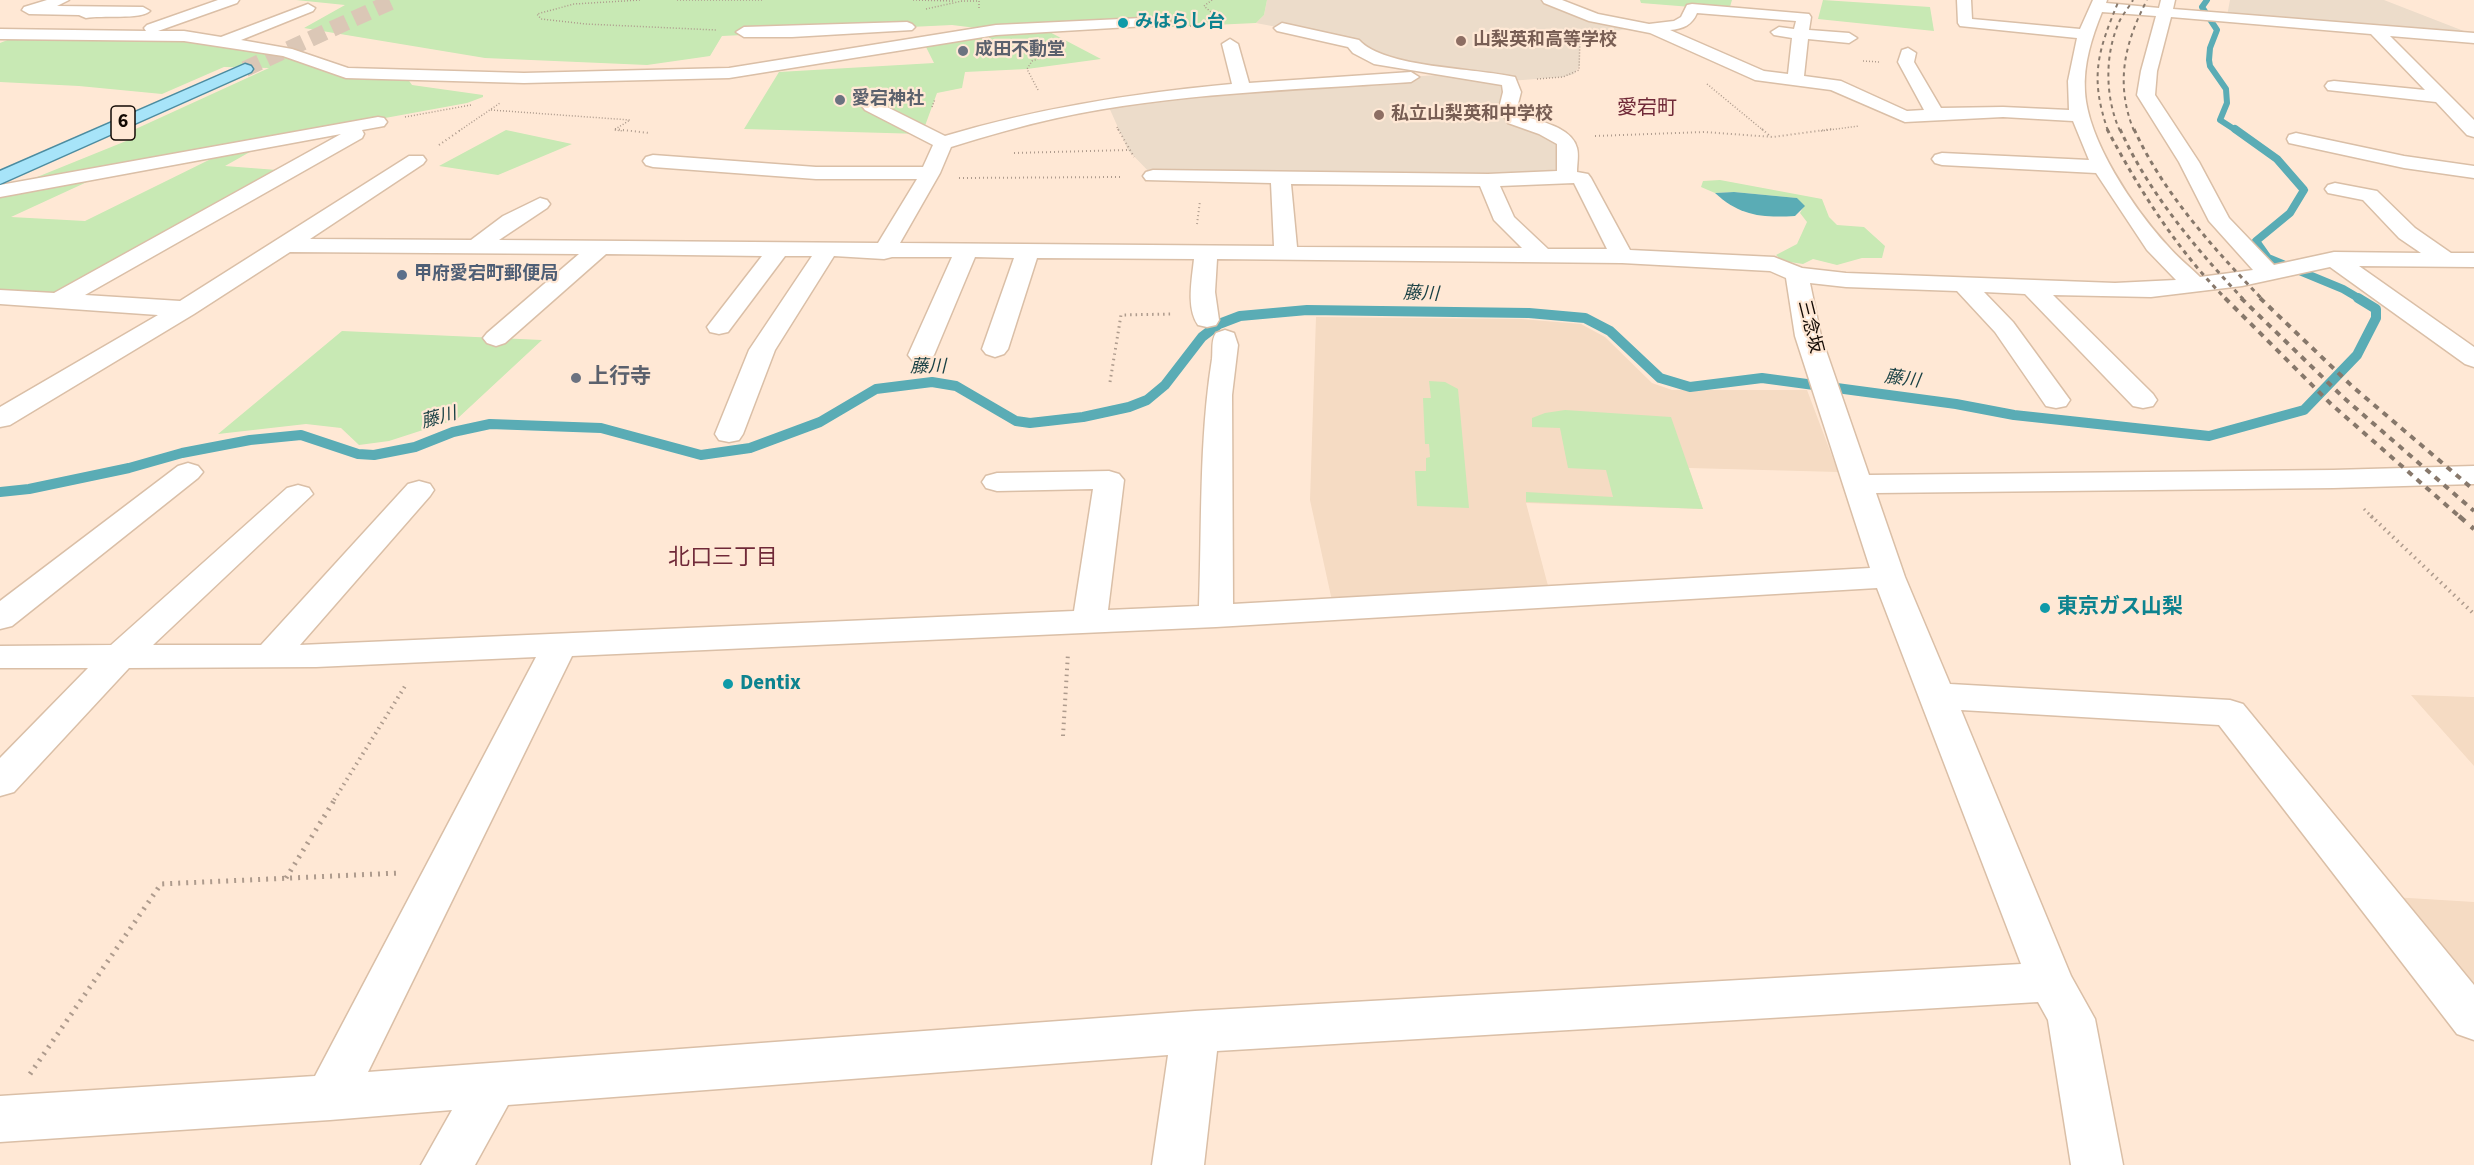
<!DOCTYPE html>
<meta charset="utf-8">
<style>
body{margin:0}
canvas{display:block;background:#ffe8d5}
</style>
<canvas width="2474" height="1165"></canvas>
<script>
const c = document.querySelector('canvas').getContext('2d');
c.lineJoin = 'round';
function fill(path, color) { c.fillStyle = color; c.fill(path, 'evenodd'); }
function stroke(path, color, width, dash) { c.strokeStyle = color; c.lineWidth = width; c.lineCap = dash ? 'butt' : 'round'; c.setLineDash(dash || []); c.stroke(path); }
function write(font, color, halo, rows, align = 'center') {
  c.font = font + ' "Source Sans 3","Noto Sans JP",sans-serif'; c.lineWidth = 4.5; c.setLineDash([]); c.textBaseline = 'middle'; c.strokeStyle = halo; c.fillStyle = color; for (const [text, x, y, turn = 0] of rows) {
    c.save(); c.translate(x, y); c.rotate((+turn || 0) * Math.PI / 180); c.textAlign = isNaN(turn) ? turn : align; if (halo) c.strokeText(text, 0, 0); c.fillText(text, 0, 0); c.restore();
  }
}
fill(new Path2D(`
 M1316 317 1521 319 1581 324 1605 337 1652 383 1672 390H1807L1838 472 1689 468 1703 509 1526 503 1551 597 1334 610 1310 500Z
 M2411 695 2474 697V766Z
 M2376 896 2474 902V1020Z`), '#f5dbc3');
fill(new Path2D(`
 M1267 0H1549L1640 26 1579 39 1580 65 1574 74 1563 77 1509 81 1508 108 1565 141 1567 177 1153 176 1128 150 1108 105 1152 95 1451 74 1282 28 1256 23 1264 15Z
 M2230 0H2384L2474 35 2227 16Z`), '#ecdcca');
fill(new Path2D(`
 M296 0H1267L1264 15 1256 23 1170 27 1163 21 1040 27 1101 59 1027 69 965 72 962 88 937 93 922 134 744 129 779 72 934 63 924 43 993 30 952 25 722 36 710 56 647 65 485 58 304 28 345 5Z
 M1640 0H1732L1729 10 1641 3Z
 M1823 0 1930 7 1934 31 1818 19Z
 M184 36 286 52 346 73 405 75 412 85 483 95V97L467 103 265 140 113 170 11 217 85 221 219 155 257 148 225 166 290 171 58 298 0 294V192L136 137 129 132 269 68 224 67 162 94 79 86 0 82V43L10 39Z
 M506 130 572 144 498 175 439 166Z
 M1720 180 1822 199 1829 217 1837 225 1864 227 1885 246 1882 258H1862L1837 265 1813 259 1803 264 1783 261 1776 255 1797 244 1807 222 1800 213 1804 206 1797 198 1734 192 1715 193 1701 187 1703 181Z
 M342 331 542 340 457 419 389 441 359 445 341 428 306 424 218 434Z
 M1429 381 1445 382 1458 389 1469 508 1417 506 1415 471H1426V458L1430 457 1429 444H1425L1423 398H1431Z
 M1565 410 1671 417 1703 509 1526 502V492L1613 497 1606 470 1568 468 1560 428 1532 427V418L1545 413Z`), '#c8e9b4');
fill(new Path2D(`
 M1734 192 1797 198 1805 206 1795 216C1762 218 1740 216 1715 193Z`), '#5aacb5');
stroke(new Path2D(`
 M2207 0 2202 7 2217 30 2210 48 2209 60 2210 66 2226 89 2227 103 2220 120 2237 131`), '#5aacb5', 6);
stroke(new Path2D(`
 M2235 129 2277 159 2304 190 2290 213 2256 241 2268 258 2343 289 2360 299`), '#5aacb5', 8);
stroke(new Path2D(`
 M0 492 29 489 129 468 182 453 250 440 301 435 358 454 374 455 415 447 453 432 490 424 601 428 701 455 750 448 820 422 876 389 932 382 956 386 1016 421 1030 423 1083 417 1129 407 1147 400 1165 385 1202 337 1219 324 1240 316 1307 310 1529 313 1585 318 1610 331 1660 378 1690 387 1762 378 1956 404 2014 415 2209 436 2304 410 2357 355 2376 318V309L2358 298`), '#5aacb5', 10);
stroke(new Path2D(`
 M245 69 395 0`), '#dbc7b6', 16, [16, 8]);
const minor = new Path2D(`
 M47 0H69L57 6 143 7 150 11C141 20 101 15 86 18L79 15 29 14 22 10 24 7Z
 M218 0H239L237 3 158 31H184L221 37 308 4 315 8 313 11 241 40 292 49 348 68 524 73 729 68 996 25 1163 17 1170 21 1163 25 996 35 729 78 524 83 346 78 283 56 184 41 0 39V29L146 31 144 28 147 25Z
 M1542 0H1562L1598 14 1649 24 1674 21 1681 17 1687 5 1692 4 1809 14 1811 17 1809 30 1849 33 1857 38 1849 43 1808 39 1804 76 1841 81 1907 111 1924 110 1898 62 1902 50 1908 48 1916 53 1914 62 1941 108 2003 107 2069 110 2068 81 2077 38 1960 26 1958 23 1957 0H1971L1972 19 2080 29 2093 0H2107L2106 3 2159 8 2161 0H2175L2173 9 2474 33V43L2390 36 2474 120V137L2467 135 2436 102 2328 90 2325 86 2328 82 2334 81 2425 90 2371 34 2171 17 2157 71 2155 95 2199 162 2229 218 2274 265 2334 252 2421 253 2399 238 2363 200 2328 193 2325 189 2328 185 2335 183 2377 191 2415 228 2451 253H2474V267L2359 266 2474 347V367L2465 364 2330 267 2242 286 2151 297 2053 295 2153 394 2157 400 2153 406 2143 408 2133 406 2025 294 1984 292 2013 322 2070 400 2066 406 2056 408 2046 406 1995 332 1957 291 1846 287 1810 283 1821 336 1869 475 2333 470 2474 466V484L2333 488 1876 493 1905 577 1950 684 2230 700 2243 704 2474 985V1040L2457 1034 2219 725 1961 710 2071 976 2095 1019 2123 1165H2071L2048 1020 2038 1002 1217 1051 1204 1165H1152L1168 1055 508 1105 475 1165H421L452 1110 330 1120 0 1142V1096L315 1076 536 657 316 667 129 668 14 792 0 796V758L88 668H0V646L111 645 287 488 298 485 309 488 313 494 153 645H261L408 484 419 481 430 484 434 490 430 496 300 645 1074 611 1093 489 997 491 986 488 982 482 986 476 997 473 1109 471 1119 474 1124 480 1108 610 1199 606C1202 524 1199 440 1212 359 1213 350 1211 340 1216 333L1225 330 1234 333 1238 345 1232 395 1233 604 1870 568 1795 336 1786 278 1770 271 1622 263 1217 259 1215 292 1219 320 1216 325 1207 327 1198 325C1186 308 1192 279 1194 259L1037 258 1008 349 1004 354 995 357 986 354 982 349 1014 258 975 257 934 355 930 360 921 363 912 360 908 355 952 257H892L884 259 834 256 775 350 743 434 739 440 729 442 719 440 715 434 749 350 812 256H785L728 332 719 334 710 332 707 327 762 256 606 254 505 343 496 346 487 343 483 338 487 333 579 254 290 252 194 314 10 425 0 427V407L158 315 0 304V290L54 293 341 134 0 197V185L378 117 384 118 387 122 384 126 362 130 364 134 362 138 85 295 180 301 409 156H423L426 160 423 164 310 239 471 240 503 216 540 198 547 200 550 204 547 208 499 240 878 243 917 179H816L653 167 646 165 643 161 646 157 653 155 816 167H923L933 145 865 110 862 106 865 102H877L945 136C1039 108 1134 93 1232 84L1222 44 1230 39 1238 44 1249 83 1411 72 1419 77 1411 82C1293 90 1173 93 1057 118 1021 126 986 136 951 147L940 173 900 243 1274 246 1271 183 1146 180 1143 176 1146 172 1153 170 1488 174 1557 171V144L1539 134 1508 123 1499 108 1503 92 1502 85 1374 64 1353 53 1348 47 1277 31 1274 28 1282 23 1359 40C1384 68 1476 68 1515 77L1521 92 1517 108 1521 115C1539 121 1572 127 1577 148 1579 155 1577 164 1577 172L1588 174 1591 178 1630 250 1774 257 1802 268 1846 273 2115 283 2176 280 2147 250 2096 173 1942 165 1935 163 1932 159 1935 155 1942 153 2089 160 2073 121 2003 117 1905 122 1831 90 1755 80 1650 33 1589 21 1544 3ZM2102 12 2156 16 2141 71 2137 95 2179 162 2209 221 2253 270 2200 277C2189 266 2177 257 2167 245 2134 209 2088 141 2085 92 2083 64 2092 37 2102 12ZM1697 13 1796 21 1794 29 1779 27 1771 32 1774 35 1792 38 1788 74 1764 71 1670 30C1683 29 1692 25 1697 13ZM1574 183 1607 249H1548L1514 217 1500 186ZM1291 184 1480 186 1494 220 1522 248 1297 247ZM1877 588 2021 964 1195 1011 368 1072 572 656 1216 627Z
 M907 22 912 24 915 27 912 30 792 37H744L736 32 744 27Z
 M2296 133 2404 156 2474 166V178L2404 168 2289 143 2287 139 2289 135Z
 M188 463 198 466 203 472 198 478 12 626 0 629V601L178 466Z`);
const major = new Path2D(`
 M245 64 251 66 253 69 251 72 0 184V171Z`);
stroke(minor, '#dabfa7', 3);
stroke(major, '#4c8ca0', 3);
stroke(new Path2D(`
 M640 0 574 4 537 14 541 19 586 24 716 30
 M677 0H762
 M913 0 953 1
 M1212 0 1204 6 1220 20
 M961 1H979V8
 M926 9 962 1
 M1190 26 1212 25
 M1863 61 1880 62
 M1537 79 1563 77 1579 70 1580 39
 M1707 84 1764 131
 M1038 90 1027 69 1032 61 1050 55
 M932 107 935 99
 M491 110 630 120 614 130 624 131
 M405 117 471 105
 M1117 127 1119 131
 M459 131 500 103
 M1821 131 1859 126`), '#ae9b8d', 1.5, [1, 2]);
stroke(new Path2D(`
 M615 129 649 133
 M1118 129 1134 157
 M1762 129 1771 137
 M1595 136 1704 132 1773 137 1832 129
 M439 145 462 129
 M1014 153 1128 150
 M959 178 1123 177
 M1197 224 1200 201`), '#ae9b8d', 2, [1, 3]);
stroke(new Path2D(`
 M1110 382 1121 315 1172 314
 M2364 509 2373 518`), '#ae9b8d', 3, [1.5, 4]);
stroke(new Path2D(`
 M2371 516 2474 614
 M1063 736 1068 653
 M334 800 407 683`), '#ae9b8d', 4, [1.5, 4.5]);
stroke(new Path2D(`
 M286 878 335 799
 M30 1074 161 884 399 873`), '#ae9b8d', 5, [2, 6]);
fill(minor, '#fff');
fill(major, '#a7e4f9');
stroke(new Path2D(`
 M2108 131C2089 76 2098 51 2119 0
 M2120 131C2105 98 2104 54 2120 20 2124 13 2129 7 2133 0
 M2134 131C2115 84 2124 44 2147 0`), '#87786b', 2, [4, 4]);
stroke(new Path2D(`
 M2107 129C2140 191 2177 250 2226 299
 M2120 129C2148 192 2196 249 2243 299
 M2134 129C2163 193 2214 249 2262 299`), '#87786b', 3, [4.5, 4.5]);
stroke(new Path2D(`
 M2225 298 2331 404 2461 518
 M2241 298 2344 398 2474 511
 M2260 298 2353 387 2474 490`), '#87786b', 4, [6, 6]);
stroke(new Path2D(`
 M2459 516 2474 529`), '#87786b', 4.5, [8, 8]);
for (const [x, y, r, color] of [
 [1123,23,6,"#0f9aa8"],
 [1461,41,6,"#8d6e63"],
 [963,51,6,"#6b7280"],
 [840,100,6,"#6b7280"],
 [1379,115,6,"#8d6e63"],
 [402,275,6,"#5c6f8a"],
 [576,378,6,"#6b7280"],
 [2045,608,6,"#0f9aa8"],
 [728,684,6,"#0f9aa8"]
]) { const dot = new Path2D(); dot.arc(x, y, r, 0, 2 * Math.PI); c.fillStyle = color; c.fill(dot); stroke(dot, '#ffe8d5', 2); }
write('bold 18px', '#0d838f', '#ffe8d5', [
 ["みはらし台",1135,23]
], 'left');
write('bold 18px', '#785e54', '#ffe8d5', [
 ["山梨英和高等学校",1473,41],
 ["私立山梨英和中学校",1391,115]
], 'left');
write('bold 18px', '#5b616d', '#ffe8d5', [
 ["成田不動堂",975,51],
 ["愛宕神社",852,100]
], 'left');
write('bold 18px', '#4e5e75', '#ffe8d5', [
 ["甲府愛宕町郵便局",414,275]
], 'left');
write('italic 18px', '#173f43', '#ffe8d5', [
 ["藤川",1421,295,2],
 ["藤川",928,368],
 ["藤川",1902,380,8],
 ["藤川",439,419,-15]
]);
write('18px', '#120903', '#ffe8d5', [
 ["三念坂",1809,327,76]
]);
write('20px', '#702938', '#ffe8d5', [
 ["愛宕町",1647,110]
]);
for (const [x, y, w] of [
 [123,123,24]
]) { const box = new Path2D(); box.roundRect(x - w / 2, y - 17, w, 34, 4.5); c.fillStyle = '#ffe8d5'; c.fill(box); stroke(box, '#120903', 1.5); }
write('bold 20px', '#120903', null, [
 ["6",123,123]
]);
write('bold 21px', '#5b616d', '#ffe8d5', [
 ["上行寺",588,378]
], 'left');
write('bold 21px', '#0d838f', '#ffe8d5', [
 ["東京ガス山梨",2057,608],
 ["Dentix",740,684]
], 'left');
write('22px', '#702938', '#ffe8d5', [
 ["北口三丁目",723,559]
]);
</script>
